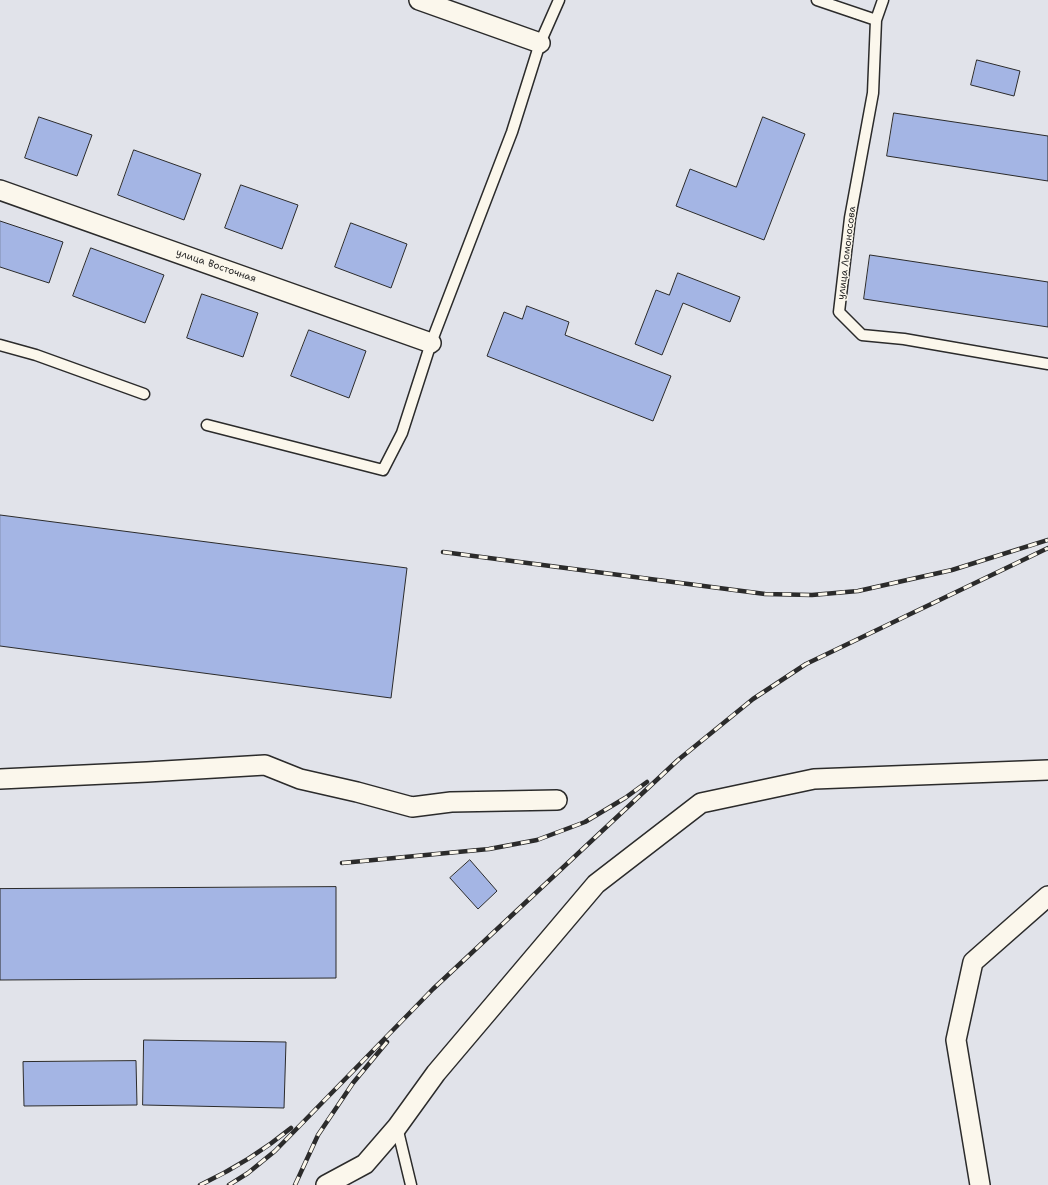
<!DOCTYPE html>
<meta charset="utf-8">
<style>
body{margin:0}
canvas{display:block;background:#e1e3ea}
</style>
<canvas width="1048" height="1185"></canvas>
<script>
const c = document.querySelector('canvas').getContext('2d');
c.lineJoin = 'round';
function fill(path, color) { c.fillStyle = color; c.fill(path, 'evenodd'); }
function stroke(path, color, width, dash) { c.strokeStyle = color; c.lineWidth = width; c.lineCap = dash ? 'butt' : 'round'; c.setLineDash(dash || []); c.stroke(path); }
function write(font, color, halo, rows, align = 'center') {
  c.font = font + ' "Shantell Sans",sans-serif'; c.lineWidth = 3; c.setLineDash([]); c.textBaseline = 'middle'; c.strokeStyle = halo; c.fillStyle = color; for (const [text, x, y, turn = 0] of rows) {
    c.save(); c.translate(x, y); c.rotate((+turn || 0) * Math.PI / 180); c.textAlign = isNaN(turn) ? turn : align; if (halo) c.strokeText(text, 0, 0); c.fillText(text, 0, 0); c.restore();
  }
}
const building = new Path2D(`
 M977 60 1020 71 1014 96 971 85Z
 M894 113 1048 136V181L887 156Z
 M39 117 92 135 77 176 25 158Z
 M763 117 805 134 764 240 676 206 690 169 736 187Z
 M134 150 201 174 184 220 118 195Z
 M241 185 298 205 282 249 225 228Z
 M0 221 63 242 49 283 0 267Z
 M351 223 407 244 391 288 335 267Z
 M91 248 164 275 145 323 73 296Z
 M870 255 1048 282V327L864 299Z
 M678 273 740 297 730 322 683 303 662 355 635 344 656 290 669 295Z
 M202 294 258 313 243 357 187 338Z
 M527 306 569 322 565 335 671 376 653 421 487 356 504 312 522 319Z
 M309 330 366 351 349 398 291 376Z
 M0 515 407 568 391 698 0 646Z
 M470 860 497 891 478 909 450 878Z
 M336 887V978L0 980V889Z
 M144 1040 286 1042 284 1108 143 1105Z
 M136 1061 137 1105 24 1106 23 1062Z`);
fill(building, '#a4b5e4');
stroke(building, '#2b2b2b', 1);
const service = new Path2D(`
 M817 0 876 20
 M883 0 876 20 873 93 850 218 839 312 862 335 904 339 1048 364
 M0 345 36 355 144 394
 M207 425 383 470 402 433 431 343 512 132 540 43 559 0
 M397 1127 411 1185`);
const minor = new Path2D(`
 M419 0 540 43
 M0 190 431 343
 M0 779 147 772 265 765 300 779 357 792 412 807 451 802 557 800
 M326 1185 365 1164 397 1127 436 1073 596 884 701 803 814 779 1048 770
 M980 1185 956 1040 973 962 1048 896`);
stroke(service, '#2b2b2b', 13);
stroke(minor, '#2b2b2b', 22);
stroke(service, '#fbf7ec', 10);
stroke(minor, '#fbf7ec', 19);
const rail = new Path2D(`
 M443 552 765 594 812 595 858 591 952 570 1048 540
 M342 863 489 849 537 840 585 822 625 798 647 782
 M200 1185C232 1170 263 1151 291 1128
 M229 1185 248 1173 275 1151 433 989 678 760 753 699 806 664 1048 548
 M295 1185 318 1135 353 1083 387 1042`);
stroke(rail, '#2b2b2b', 4.5);
stroke(rail, '#fbf7ec', 3, [9]);
write('10px', '#2b2b2b', '#fbf7ec', [
 ["улица Ломоносова",847,253,-83],
 ["улица Восточная",216,266,19]
]);
</script>
